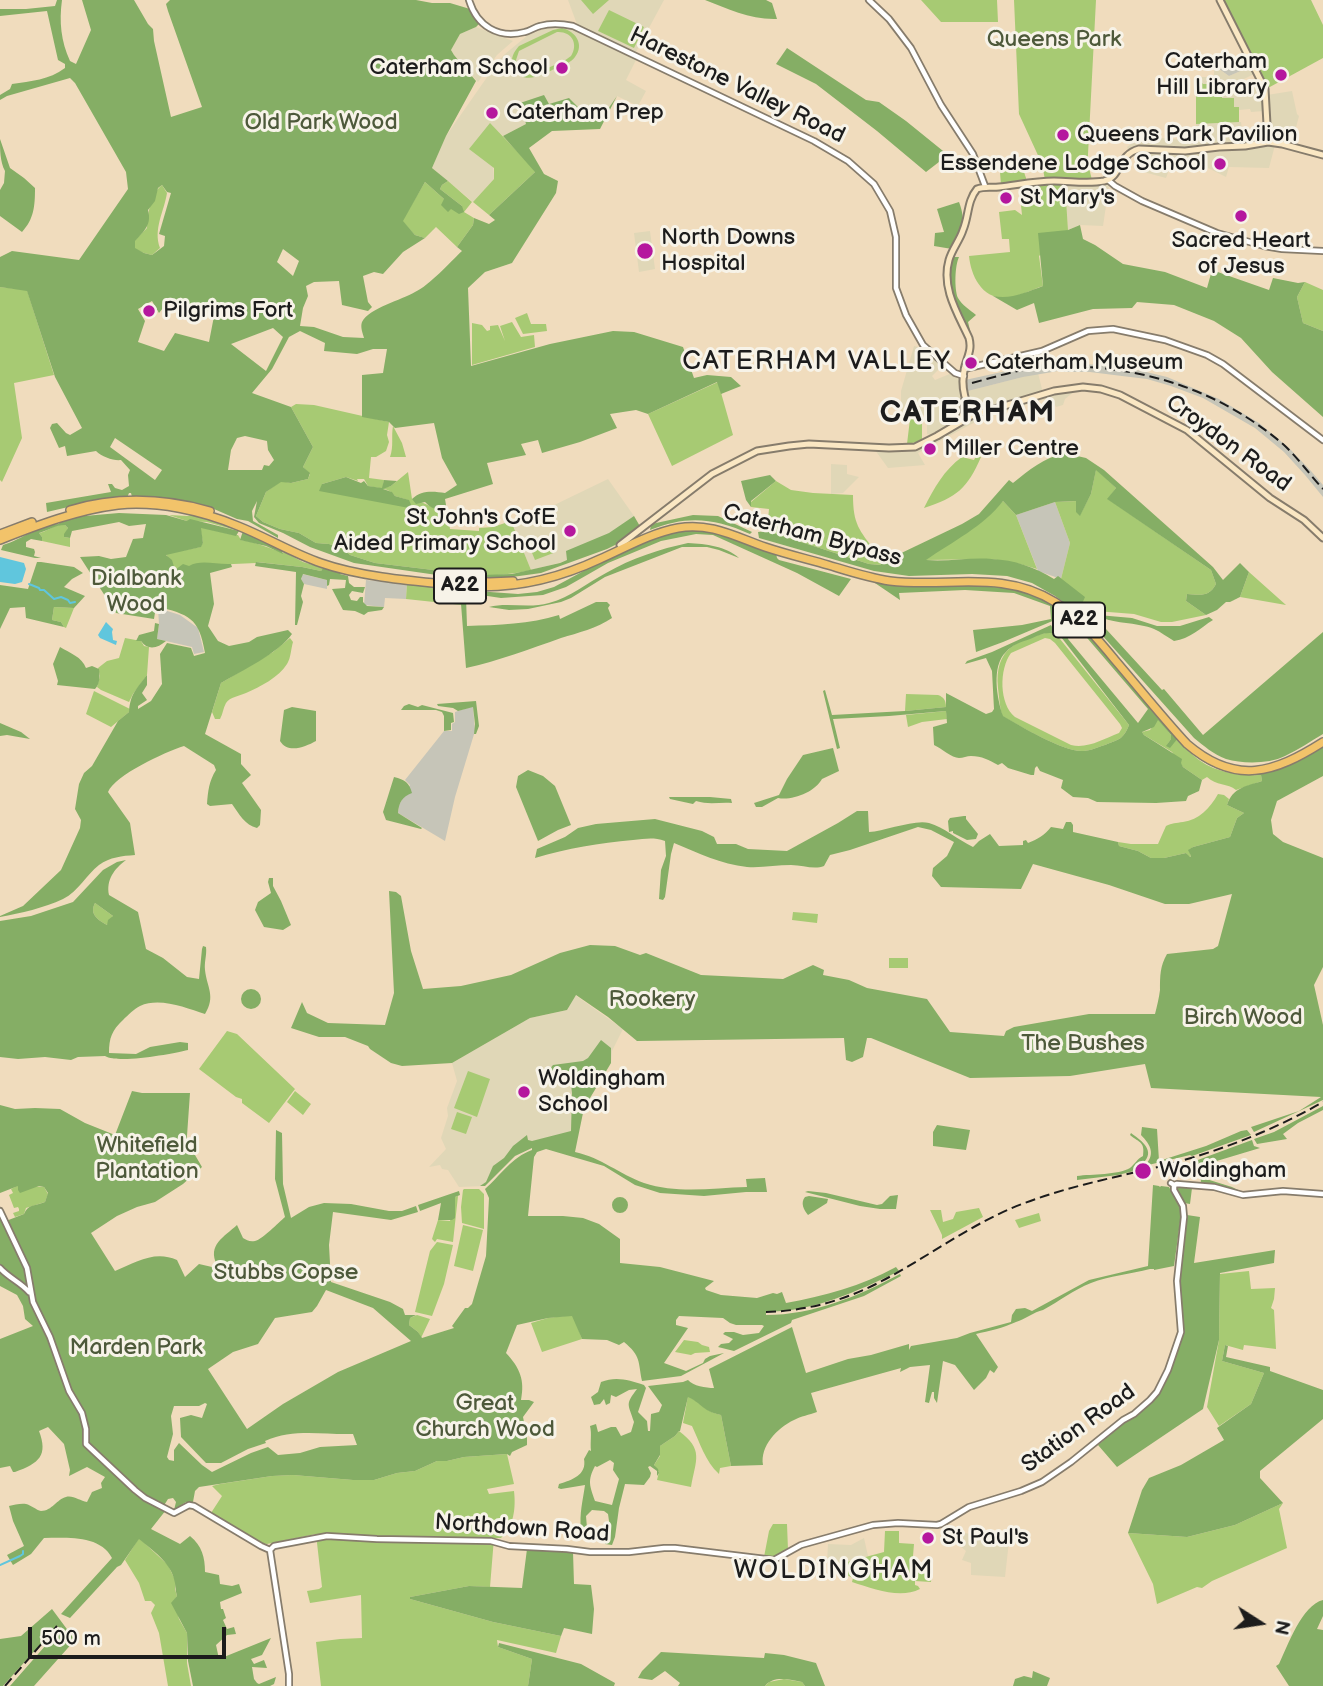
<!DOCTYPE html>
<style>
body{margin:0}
#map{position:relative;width:1323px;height:1686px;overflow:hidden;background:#f0dcbd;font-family:"Balsamiq Sans",sans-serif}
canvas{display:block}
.north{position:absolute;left:1225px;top:1588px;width:70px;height:70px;-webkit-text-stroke:5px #f7f3e8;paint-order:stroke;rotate:102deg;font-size:19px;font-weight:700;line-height:28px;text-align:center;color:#1c1c1c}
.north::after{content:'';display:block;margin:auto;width:24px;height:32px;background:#1c1c1c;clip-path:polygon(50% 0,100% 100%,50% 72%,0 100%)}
.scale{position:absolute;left:28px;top:1627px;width:198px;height:32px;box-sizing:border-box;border:4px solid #1c1c1c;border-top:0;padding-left:9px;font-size:21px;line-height:24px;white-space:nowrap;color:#1c1c1c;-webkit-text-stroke:5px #f7f3e8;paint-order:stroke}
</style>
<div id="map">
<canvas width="1323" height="1686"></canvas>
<div class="north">N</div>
<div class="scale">500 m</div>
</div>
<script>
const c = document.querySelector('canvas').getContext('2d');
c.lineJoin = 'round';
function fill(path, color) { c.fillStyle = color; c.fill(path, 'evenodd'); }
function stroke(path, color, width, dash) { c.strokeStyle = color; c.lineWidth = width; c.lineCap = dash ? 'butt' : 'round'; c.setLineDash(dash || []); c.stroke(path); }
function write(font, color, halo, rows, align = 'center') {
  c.font = font + ' "Balsamiq Sans",sans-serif'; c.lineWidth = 6; c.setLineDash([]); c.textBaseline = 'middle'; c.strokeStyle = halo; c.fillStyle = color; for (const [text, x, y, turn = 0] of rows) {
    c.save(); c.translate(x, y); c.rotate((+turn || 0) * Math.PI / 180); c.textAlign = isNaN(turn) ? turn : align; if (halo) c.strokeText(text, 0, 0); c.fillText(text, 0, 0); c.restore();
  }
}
fill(new Path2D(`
 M568 0H664L636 52 578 27Z
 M476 27 513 41 497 55 478 82 454 55 451 50 460 34Z
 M565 27 574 28 637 58 626 80 646 91 638 106 617 96 609 109 578 107 569 99 549 104 526 124 503 136 490 124 494 179 473 202 432 168 446 136 499 60 505 54 528 35 546 28Z
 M1214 66 1229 76 1250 67 1254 74 1242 80 1263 90 1264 111 1251 112 1250 109 1239 110V122H1241L1242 129 1250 128 1252 147 1275 145 1269 168 1229 167 1226 177 1208 168 1205 161 1203 162 1204 168 1169 170 1166 178 1140 171 1136 152 1129 151 1127 147 1131 144 1130 134H1150V137L1196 141V77H1214Z
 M1292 91 1297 114 1299 116 1292 143 1270 139 1267 95Z
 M1107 183 1109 185 1103 226 1080 225 1068 230 1065 184Z
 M650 231 655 269 639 272 634 233Z
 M914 346 926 349 943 365 932 376 935 380 952 373 961 379 963 410 958 421 933 436 927 434V419L925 415H901V391Z
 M1038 373 1043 393 985 408 974 410 970 408 968 391Z
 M1063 391H1075L1065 399 1063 405 1056 407 1051 398 1038 401 979 420 962 429 918 453 925 465 888 468 875 450H916L973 417Z
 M831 464 847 465V474L859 477 843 493 831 494Z
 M608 479 634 516 637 523 599 548 559 563 531 570 511 521 532 512 548 508Z
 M575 995 623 1029 612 1051 611 1063 584 1108 574 1152 533 1147 515 1156 485 1186 459 1187 448 1170 442 1169 440 1165 429 1167 446 1149 441 1138 448 1116 447 1108 457 1081 452 1063 530 1018 567 1010Z
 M959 1532 987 1537 1010 1532 1005 1577 971 1575V1563L962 1560 966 1551 960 1546Z
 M864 1538 868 1556 847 1562 837 1570 830 1566V1563H827L828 1544 851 1545Z`), '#e0d7b7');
fill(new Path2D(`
 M1246 59 1250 67 1229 76 1219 69Z
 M1070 362 1076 364 1107 365 1142 371 1167 377 1219 399 1259 423 1289 448 1311 471 1323 485V497L1305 475 1284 452 1255 428 1203 398 1171 386 1147 379 1122 376 1090 372H1064V370L1023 377 968 391 965 380 1034 365Z
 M1055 502 1070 543 1061 579 1038 571 1016 515Z
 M302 574 327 580V589L304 584 301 580Z
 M366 580 407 584 406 599 385 598 384 607 364 605Z
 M158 608 180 615 198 628 204 652 194 654 192 647 157 639 159 624Z
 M473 706 475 731 455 797 445 841 398 813 399 805 410 785 405 780 444 731H452V724L455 722V712Z`), '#c6c5b8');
fill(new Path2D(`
 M581 0H609L593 14Z
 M921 0H997L998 22H941Z
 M1014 0H1096L1088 154V164L1092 180H1045L1042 164 1019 114Z
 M1222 0H1311L1323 25V58L1268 88 1265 86Z
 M609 10 644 27 634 48 598 31Z
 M562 28C575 31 585 44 575 57 571 63 563 65 556 68 543 75 521 87 513 66 510 58 514 52 519 46L553 30ZM557 32C571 31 579 43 571 56 565 61 557 64 550 67 535 74 521 82 516 60L519 51Z
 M1196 79H1199L1203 84H1219L1222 89V98H1234V107H1239V122L1196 124Z
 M490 123 536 171 489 215 473 202 494 179V168L469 149Z
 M1023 169 1027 181 1001 185 1000 172Z
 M448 181 472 202 464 212 474 218 473 225 457 247 436 227 425 238 415 235 402 221 425 182 444 199 451 209 462 206 440 189 442 185Z
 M1043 184H1065L1068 230 1039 256 1043 286C1031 290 1018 297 1006 298 982 299 971 276 969 256L1010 252 1009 239H1002L999 212 1015 210 1022 215 1019 186Z
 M162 185 167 193C164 212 153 229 160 248L152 255 144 253 135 249 134 241 147 228C148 213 150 195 162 185Z
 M1305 282 1323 290V331L1303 323 1297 297Z
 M0 287 27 290 54 375 14 383 22 438 2 482 0 480Z
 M527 313 531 324H546L547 331 523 334 515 318Z
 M512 322 521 337 534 335 535 347 472 365V323L482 325 487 331 490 330V326L498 325 505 341 500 326Z
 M718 382 733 435 672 466 648 414Z
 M296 404 314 405 389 422 387 435 389 442 386 451 376 457H371L369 478 384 480 383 488 391 486 408 472 412 499C423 502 436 510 447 511L450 529 479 531V528L493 527 511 521 531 570C511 575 468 579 450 572L375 563 350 555 343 549 329 544 316 543 299 533 280 529 263 522 256 516 266 492 281 481 291 483 308 479 310 474 303 467 313 447 291 407ZM346 477 358 481 357 479H364L368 486C377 488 390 488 395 496L408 500 322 484Z
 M910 419H919L922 421V441L907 444Z
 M393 426 402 443 406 457H390C394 446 391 437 393 426Z
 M976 456 981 457C967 489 957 497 924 508 934 488 944 470 962 457L974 460Z
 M1096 469 1116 488 1108 499 1211 570 1216 584C1209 597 1201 595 1187 594L1186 601 1206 615 1172 622H1161L1134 614 1083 610 1061 579 1070 543 1055 502 1077 501 1080 515 1091 494Z
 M776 481 791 490 813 493 853 495C853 524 859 530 876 552V555L882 565 869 564 767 531 769 509 751 507V502Z
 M1003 501 1016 515 1037 569 1020 564 992 559 925 560Z
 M194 514 241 528 239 531 207 522 187 521 169 515 188 516Z
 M59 525H65L68 528 64 537 70 538V547L42 541V537L39 533C48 531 51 527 59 525Z
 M200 527 234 535H238L241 540C256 542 269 548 283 553L284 552 303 562 323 568 321 571 302 567 257 562 256 563 189 566 175 570 166 554 200 547 203 543Z
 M551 540 556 552 535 560 530 548Z
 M1249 572 1286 605 1240 597Z
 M407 584 447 589V596L457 597 458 591H461L462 605 406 599Z
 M54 607 74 608 66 628 64 627 61 622 52 620Z
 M1051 632 1056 634 1129 725C1123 740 1119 739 1105 745 1098 747 1090 751 1083 751 1064 752 1020 726 1002 716 1000 707 999 698 998 688 994 649 1017 639 1051 632ZM1045 638 1050 639 1055 643 1120 724 1122 728 1119 733C1103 739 1088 749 1071 745L1015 717C999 704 999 669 1011 653Z
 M125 638 141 641 144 646 149 647 147 675 133 694 129 702 101 690 97 687 100 676 98 668 107 661 119 658Z
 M290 638 293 642C291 648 291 658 287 664 279 677 260 687 246 693 239 696 230 697 226 703 223 708 223 714 220 719H215L212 712 221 683 273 652Z
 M94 691 130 709 129 712 111 727 86 714Z
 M906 694 938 695C944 697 946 701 946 707L905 711Z
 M946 711 947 719 922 722 908 727 906 715Z
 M1158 719 1171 735V739L1167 745 1178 738C1183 744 1188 751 1193 755 1211 772 1238 776 1261 775L1262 781 1236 790C1228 783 1216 786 1207 777L1202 780 1183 767 1172 752 1144 735 1142 732 1150 730Z
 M1218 794 1224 795 1229 799 1227 805 1244 813 1237 818 1230 837 1193 847 1189 850 1191 856 1189 857 1186 853 1164 858H1151L1138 851 1119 846 1118 842 1131 844H1158L1166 826C1172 823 1176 823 1183 822 1199 820 1210 808 1218 794Z
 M95 903 113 916 107 925C98 920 89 914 95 903Z
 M793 912 818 914 817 923 792 920Z
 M889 958H908V968H889Z
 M227 1031 237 1034 295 1089 269 1123 242 1103V1099L236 1097 199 1069Z
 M468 1071 490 1079 477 1117 454 1108Z
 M295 1091 311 1104 303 1115 287 1102Z
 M457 1112 472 1117 466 1134 451 1129Z
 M19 1185 44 1187 48 1194 45 1202 26 1208 24 1214 15 1217 13 1213 19 1211V1209L18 1207 14 1208 9 1195 13 1193 11 1189Z
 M464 1189H479L484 1194V1229L462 1223 461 1207 463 1190Z
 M458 1196 453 1242 437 1239 435 1242 432 1239 438 1220 450 1221 455 1197Z
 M979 1208 983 1217 942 1239V1235L930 1210H941L943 1222 953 1219 956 1212Z
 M1039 1213 1041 1221 1019 1228 1015 1220Z
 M463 1225 483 1230 473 1271 454 1266Z
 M437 1242 453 1245 444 1284 432 1316 415 1312 430 1251Z
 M1249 1271 1251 1289 1275 1288 1274 1299 1271 1308 1274 1310 1276 1349 1244 1345 1243 1350 1225 1345 1222 1361 1264 1373 1251 1404 1219 1426 1207 1407 1219 1340 1220 1274Z
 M417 1315 430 1319 421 1338 418 1332 409 1325 410 1318Z
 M573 1315 582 1339 542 1352 531 1323 548 1318Z
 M684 1340 698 1342 702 1345 709 1347 710 1352 695 1353 691 1355 675 1352Z
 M688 1396C703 1404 704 1411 721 1415L731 1466 720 1468 719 1474C705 1461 700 1443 692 1426L683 1423Z
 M679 1431C704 1450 696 1459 691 1487L657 1480 659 1472 654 1465 660 1456V1446L675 1436Z
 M507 1454 514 1484 487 1489 489 1494 514 1491C516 1508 514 1526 501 1538H494L490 1587 469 1586 410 1597V1599L493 1622 561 1636 556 1653 497 1640 498 1647 532 1659 528 1686H321L316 1642 340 1639 362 1638 361 1595 310 1603 307 1591 319 1589 322 1587 316 1534 267 1544 257 1542 211 1513 222 1496 212 1486 220 1484 272 1476 293 1475 353 1480H374L397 1473 415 1471 437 1461H447L464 1457Z
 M1283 1503 1279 1509 1287 1548 1212 1581 1202 1588 1197 1587 1157 1604 1153 1584 1128 1533 1187 1537 1235 1525Z
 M773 1524H787L788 1550 775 1558 764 1557 769 1531Z
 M885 1531H899V1543L914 1544 912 1568 932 1569 931 1582 915 1581V1585L918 1586 920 1589C900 1599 874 1589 852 1582L853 1578 829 1567 837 1569V1567L847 1562 884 1552Z
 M139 1538 168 1565 176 1582 175 1589 177 1596 174 1601 179 1619 187 1633V1663L191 1686H168L159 1633 151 1613 155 1605 151 1601H145L139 1583 125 1560Z
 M784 1679 802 1682 805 1686H765L769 1682Z`), '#a7ca73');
fill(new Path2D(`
 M57 0H62C59 22 61 41 70 61L76 64 91 30 82 0H134L148 24 153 29 154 41 171 117 202 107 168 11 166 4 170 0H416L432 3H450L470 9 479 24 476 27 460 34 451 50 454 55 476 81 446 136 432 168 448 181 442 185 440 189 462 206 464 212 459 214 451 209 448 212 441 205 444 199 425 182 403 221 415 235 425 238 403 252 383 274 374 272 363 276 368 302 372 307 368 311 342 305 339 281 314 282 306 286 308 296 303 308 300 326 314 327 343 337 364 338C363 334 360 327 362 322 369 308 402 300 415 292 430 285 449 263 462 251L457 247 473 225 474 218 489 224 495 220 489 215 535 172 503 136 526 124 520 103 544 95 549 104 569 98 578 107 608 109 617 96 600 129 552 131 529 148 544 174 558 181 556 193 512 263 485 272 468 288 471 366 550 344 613 331 634 332 683 347 694 378 707 375 731 377 741 386 721 394 717 382 648 414 636 410 610 414 617 428 580 442 542 453 538 440 521 444 526 455 487 463 493 484 445 499 447 511C438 510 431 509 425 502L416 504 412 499C421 490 433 491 445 493L457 485 442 458 434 423 395 428 389 422 362 417V375L383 373 387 349H373L357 354 324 351 325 343 300 331 289 337 272 369 252 393 291 407 313 447 303 467 310 473 308 479 291 483 281 482 266 492 256 516 263 522 280 529 299 533 316 543 329 544 343 549 350 555 375 563 450 572 455 574 481 575 512 574 560 563 567 560 566 551 609 533 634 516 641 528 619 543 607 549 541 573 505 578 480 579 437 575 354 563 310 547 283 533 259 523 254 517 257 501 252 511 253 521 278 535V538L248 521 237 519 214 509 184 501 157 498 132 497 131 493H129L127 498 81 504 47 512 46 503 111 492 108 484H112L115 488 122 490 129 486 128 475 130 470 121 460C114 461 102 457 96 451L67 456 65 446 59 448 50 428 52 424 57 423 66 433 70 435 82 428 55 377 27 291 0 287V257L12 251 79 260 128 189 126 172 75 83 70 78 7 96 0 100V95L10 89 12 84C31 81 49 80 65 68V64L58 60 47 11 0 16V9H26L55 6ZM162 185 167 192 171 193 159 234 165 236 164 246 152 255 144 253 135 248V241C144 231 152 225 148 210L155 201 158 188ZM283 249 299 261 293 276 277 262ZM152 301 159 313 163 308 215 311 209 342 175 333 164 351 138 342 145 321 138 309ZM273 328 283 337 266 371 231 344ZM245 436 267 441 268 450 274 460 269 466 264 465 262 470H228L231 450 237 438ZM115 438 162 470 155 480 110 447Z
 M705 0H766L772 3 777 19C751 20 728 9 705 0Z
 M787 48 866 100 879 102 906 121 948 155 926 172 877 131 816 84 776 64Z
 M0 139 10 168 24 178 35 188C35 206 34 219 22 232L0 216V190L4 183 5 171C0 162 0 149 0 139Z
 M959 202C967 223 961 230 952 249L934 246 935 233 944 232 937 209Z
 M1080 225 1083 239 1095 245 1123 264 1165 272 1207 288 1212 270 1269 290 1273 278 1298 283 1305 282 1297 297 1303 323 1323 331V417L1272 372 1241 338 1214 321 1174 305 1137 302 1132 308 1093 309 1039 323 1034 303 1017 310 993 296C1011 300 1026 292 1043 286L1038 233 1068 230Z
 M953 257H959C955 265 954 289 958 298 962 305 970 310 976 315L968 322 971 334 968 333C957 308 945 285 953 257Z
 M1064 453 1086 458 1104 470 1213 567 1223 580 1240 563 1249 572 1240 597 1230 602H1226L1217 610 1206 615 1186 601 1187 594C1201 595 1209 597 1216 584L1211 570 1107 499 1116 488 1096 470 1091 494 1080 516 1076 512V501L1055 502 1016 515 1003 501C984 526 952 542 926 560 948 562 970 557 992 559 1014 560 1035 567 1054 579L1058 576 1085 597 1081 606 1083 610 1092 613 1103 626V628L1099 631 1085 618 1055 596 1032 583 1007 576 972 574 909 576 874 571 759 538 758 532 767 531 869 564 881 565 876 555V552L893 557 962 524 979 514 1009 480 1013 483C1029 470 1044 458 1064 453Z
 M770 475 776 481 751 501V507L746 500 741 481Z
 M346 477 361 483 364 481 368 486 382 488 384 480 397 481 391 486 383 489 392 492 395 496 409 500 412 507 409 508 319 491 322 484Z
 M119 513 166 515 187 521 190 519 239 531 236 536 201 528 203 543 201 547 166 555 172 560 175 570 183 564 189 566C201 559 217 565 231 564L232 567 210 573 214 604 208 626 218 641 229 646 249 642 257 637 288 630 292 634C279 653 241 671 221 683L205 734 241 754V764L251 775 242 783 261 810 260 825 257 828C245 825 239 814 232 804L210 806 207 804C208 791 209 781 216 770L214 765 184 746C165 752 115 775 108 792L130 823 135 855C122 856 110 857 99 865 86 875 79 891 63 899 44 908 21 913 0 917V916L23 906 61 870 80 828 81 820 75 809 79 784 84 773 92 766 118 721 129 712C130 694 137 688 147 675V685L142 693 147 700 138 706V709L151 701 162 684 160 654 167 643 191 648 194 656 205 653C199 617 189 615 156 606L154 619 116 613 80 557 99 556 111 559 126 557 133 539 143 538 146 524 129 526 119 522 72 531 70 538 64 537V534L68 528 65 525C55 525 49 530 39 533L42 537V541L31 539 26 542V547L34 549 35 552 34 556 41 558H35L1 550 3 545C23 539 38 525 59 524L60 521 73 517Z
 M693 515 718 516 752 532 750 534C714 518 687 515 650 530L651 525 656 523Z
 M702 530 718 531 776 553 777 558 779 560 851 579 839 596 797 573 713 535 696 534 661 541 608 563 566 587 543 595 501 598 474 594 466 597 467 626C498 625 530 624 559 615L560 619 596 602H607L610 605 608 608 612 618C597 628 578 633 561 638 530 649 498 661 466 668L460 591 385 582 388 579 490 592 518 594 537 592 554 587 604 560 660 536 682 531Z
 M243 531 281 548 283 554 266 546 240 540Z
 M688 543C706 544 726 546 739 558L719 550 707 547H682L605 577 571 598 561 602 528 609 509 610 489 607C508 602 529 609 549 603 571 597 587 583 606 573 632 558 660 549 688 543Z
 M780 553 859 576 1010 586 1046 598 1069 614 1003 642 976 652 973 630 1022 625 1051 619 1050 606 1014 593 965 590 899 593 900 600 872 581 781 556Z
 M37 562H41L74 567 83 573 72 579 64 587 85 596 74 608 54 607 52 620 61 622 64 627 26 618 25 607 10 608 0 629V585L28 589Z
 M256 562 302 567 321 571 323 568 340 573V574L348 576 349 583 354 587H365L363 593 352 591 349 595 351 600 357 601 360 597H363V602L367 606 384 607 382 610 368 612 364 615 355 611 343 610 332 589 345 588 346 580 330 579 329 585 327 586V580L303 574 301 579 304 584 301 596 303 602 297 625H295L296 572 255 566Z
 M1098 615 1132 618 1157 626H1180L1209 617 1213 620C1200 628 1190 639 1174 641 1167 637 1161 632 1154 629 1139 622 1108 624 1098 615Z
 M1070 618H1074L1091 634 1178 738 1170 748 1166 746 1171 739V735L1158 720 1154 727 1142 732 1144 735 1182 759 1181 763 1183 767 1202 780 1199 791 1188 796 1186 801 1156 803 1097 802 1088 798 1073 797 1061 788 1063 780 1040 771 1037 766 1035 768 1034 775H1031L1008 768 1002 763 998 765C989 760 982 756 971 756 967 756 963 758 959 758 952 758 941 748 934 745L933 727 947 723 946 711 889 716 833 719 840 748 837 749 823 691 825 690 832 715 905 711 946 707V693L986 714 992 712 994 709 992 671 986 658 965 664 967 661 992 652 1051 625 1056 634C1047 631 1039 635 1030 639 1021 642 1012 645 1006 652 991 666 997 699 1003 716 1020 726 1064 752 1083 751 1090 751 1098 747 1105 745 1119 739 1123 740 1129 725L1061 637 1067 633 1068 639 1138 723 1148 709Z
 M155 623 159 624 157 639 166 641C158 648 148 651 141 641H136L139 635 154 631Z
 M1106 629 1162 690 1164 689 1203 735 1323 632V734C1311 741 1298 750 1285 756 1269 764 1243 764 1226 759 1213 754 1204 746 1194 738L1101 634Z
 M60 647C70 653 82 657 86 668L92 666 99 669C100 676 100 684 95 689L57 685 58 681 53 664Z
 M476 701 479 726 476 734H474L475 724 473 707 458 711 453 708 438 706 437 704Z
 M409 704 418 707 422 705 453 713 454 722 451 723V730L444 731V716L442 712 436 710H401L404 706Z
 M292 707 316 711V741C305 747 288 754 280 741L284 710Z
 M0 723 21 732 30 739 7 735 0 736Z
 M1181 742 1215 766 1261 772 1279 768 1297 760 1323 744V776L1277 801 1271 820 1273 834 1283 842 1323 858V967L1314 985 1323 1025V1100L1254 1132 1251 1127 1299 1111 1321 1097 1151 1088 1145 1064 1070 1076 970 1078 871 1038H867L863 1057 852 1062 846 1060 844 1038 637 1041 608 1017 576 995 567 1010 530 1018 452 1063 402 1066 391 1063 370 1049 368 1046 345 1037H319L291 1028 302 1002 307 1013 328 1023 385 1025 394 993 389 891 396 892 401 896 411 951 423 989 461 986 511 975 560 953 590 945 615 946 640 955 646 953 701 975 783 979 813 965 824 970 823 975 849 980 867 988 927 999 950 1032 1004 1036 1006 1031 1014 1027 1089 1014H1155C1157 1006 1159 998 1160 990 1160 976 1160 966 1167 954L1213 949 1218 946 1232 894 1189 904H1165L1109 885 1033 864 1021 889 941 887 932 876 933 868 947 856 954 842 931 830 918 827 850 850 830 855 824 866C814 870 803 865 791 865 777 865 762 868 747 867 721 864 698 853 674 843L671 854 665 897 663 900 659 899 661 870 666 856 665 841C653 837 645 839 633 840 599 843 568 848 535 858L537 849 565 837 578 828 596 824 655 819 702 831 714 837 717 844H736L748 849 787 851 838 823 857 811H868L869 832C885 831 915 819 929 823 944 827 958 840 973 847L979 841 990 834 999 846 1023 845V841L1026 840 1028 843C1038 839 1045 835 1051 827L1063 829 1066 822H1071L1073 825V832L1118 842 1119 846 1138 851 1151 858H1164L1186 853 1190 857 1191 856 1188 850 1193 847 1230 837 1237 818 1244 813 1227 805C1233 787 1247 786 1262 781L1261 775C1227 776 1205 767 1181 744Z
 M833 748 839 771 822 779C815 792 792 801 778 798L762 807H756L754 803 779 795 787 779 803 755Z
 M528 770 543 776 555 786 571 825 558 830 538 841 516 787 518 776Z
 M394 777C405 780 409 782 412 793 402 797 399 802 398 813L422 828 421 829 386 820 383 812Z
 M669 797H710L731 799 732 803C719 802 709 805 696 801L693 804 670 799Z
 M964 816H966V819L978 834 976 839 967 840 953 833V831L949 832 948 821 950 818Z
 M126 860C114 869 106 880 109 895L138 912 146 949 163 958 187 977 199 979 202 949 203 946 206 947C207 955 204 962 205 970 207 988 216 996 205 1014 186 1008 160 997 140 1006 134 1009 128 1015 123 1020 112 1030 109 1038 109 1053L136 1054 150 1047 180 1042 188 1043V1050C171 1054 119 1064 105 1056L78 1057 71 1060 45 1057 18 1059 0 1057V921L31 916 73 902 103 870 117 862ZM95 903 113 916 108 920 107 925C98 920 89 914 95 903Z
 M269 878H273V886L281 901 291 925 283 930 264 927 255 910 258 902 271 893 268 882Z
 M241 999a10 10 0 1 1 20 0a10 10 0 1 1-20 0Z
 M601 1040 611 1048V1063L584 1108 575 1152C602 1158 619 1174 644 1183 678 1194 712 1188 747 1187L746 1179 765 1178 767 1192H746L704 1196 660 1193 635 1185 604 1166 546 1149 537 1152 534 1157 528 1216H563L583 1218 599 1224 620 1239V1263L660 1267 714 1281 705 1288 706 1290 721 1295 757 1298 773 1293 777 1294 782 1292 786 1303C825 1296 861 1286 896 1267L899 1271C856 1292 815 1311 766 1312V1315C813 1315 859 1296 900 1274L901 1276 864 1296 792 1320 791 1323 734 1351 718 1347 721 1344 729 1343 733 1339 723 1334 725 1332H734L743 1335 759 1333 764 1326 762 1325H736L730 1323 723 1318 679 1316 676 1320V1325L688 1328 664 1363 686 1371 703 1363 705 1359 710 1356 724 1353 681 1376 642 1381C638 1361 641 1356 624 1342L619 1345 607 1340 582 1339 572 1316 548 1318 517 1325 506 1353C520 1368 525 1380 521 1400H529L534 1402 523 1417 527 1437V1445L512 1452 510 1456 507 1454 464 1457 447 1461H437L415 1471 397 1473 374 1480H353L293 1475 272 1476 199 1487 195 1491 193 1502H186L174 1510 176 1502 173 1498 168 1499 163 1507 136 1490 108 1461 89 1446 87 1441V1428L70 1390 34 1302 27 1267 21 1250 6 1221 24 1214C28 1204 35 1206 45 1202L48 1193 44 1187 39 1186 20 1193 18 1190V1186L0 1193V1105L15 1109 35 1108 60 1109 85 1123 115 1135 132 1091 142 1093H190L186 1150 195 1155 202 1167 183 1184 155 1202 137 1207 117 1216 91 1233 115 1271C136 1262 155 1250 177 1260L185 1277 199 1264 212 1267 217 1265C207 1245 224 1237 237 1225L243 1238C247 1240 249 1242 255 1241 263 1239 278 1223 285 1217L275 1179 276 1130 282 1133 283 1184 291 1218 309 1207 324 1203 351 1204 389 1211H402L416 1206 418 1212 391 1220 333 1212 329 1245 331 1282 390 1302 403 1309 405 1315H416L410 1318 409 1325 418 1332 422 1338 454 1328 452 1326 465 1308H468L472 1304 486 1256 489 1198 485 1189C500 1176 512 1157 532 1150V1148L515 1156 485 1186H480L486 1182 493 1166 504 1158 513 1146 527 1135 528 1140 532 1141 571 1131 572 1093 570 1076 544 1081 548 1071 553 1065 583 1061 588 1058ZM326 1290 373 1308 411 1341 338 1372 283 1404 247 1429 208 1369 233 1352 258 1344 275 1318 312 1312 317 1306ZM205 1403 207 1404 202 1418 191 1415 180 1418 181 1437 206 1463H221L248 1449 266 1443 265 1441C294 1428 323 1435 353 1434L357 1445 320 1447 300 1453 278 1455 268 1447 251 1453 212 1472 202 1465 179 1443 174 1450V1461L169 1460 167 1457 173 1434 171 1416 174 1406H199Z
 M1323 1106V1110L1298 1123 1283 1134 1287 1139 1257 1144 1254 1139 1274 1132Z
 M937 1125 970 1130 966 1150 933 1146V1132Z
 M1142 1127 1157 1129 1159 1161 1206 1146 1241 1131 1247 1130 1251 1135 1192 1156 1190 1155 1144 1166C1156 1155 1151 1145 1141 1135Z
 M1131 1133C1139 1139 1155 1149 1145 1161 1143 1164 1139 1166 1138 1170L1118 1175 1077 1180V1176C1092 1174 1118 1175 1130 1168 1135 1164 1137 1159 1143 1156 1145 1142 1140 1143 1130 1135Z
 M1252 1140 1254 1146 1260 1148 1200 1166 1203 1178 1232 1187 1240 1191 1226 1187 1200 1184 1201 1181 1196 1164 1187 1165V1164Z
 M1153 1185 1159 1186 1160 1187 1161 1186 1169 1187 1181 1209V1215L1174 1266 1154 1270V1269H1150C1131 1274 1109 1276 1091 1283 1073 1290 1060 1301 1043 1310 1034 1312 1025 1319 1016 1322 1003 1328 989 1331 976 1334L998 1367 994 1373 990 1370 986 1378 974 1390 955 1365 943 1361 937 1403 934 1398V1392H932L929 1403 925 1402 930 1365 910 1367 900 1372 901 1368 811 1393 817 1412C809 1415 801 1416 794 1420 777 1428 760 1446 763 1465L731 1466 721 1415C702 1411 703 1404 688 1397L680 1431H679L675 1436 660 1446V1455L654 1465 658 1469 659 1473 657 1476V1471L650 1466 648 1467 651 1473 650 1477 644 1485 625 1484 619 1508 615 1537 612 1545 605 1544 609 1521 608 1514 604 1511 592 1510 586 1516 587 1528 586 1529H581C579 1514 583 1500 585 1485L561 1489 558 1488 559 1484C572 1480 587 1475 584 1459L589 1450 591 1451C590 1442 592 1434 590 1426L596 1424 598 1432 611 1427H616L621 1436 631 1432 634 1422C628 1403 625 1405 637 1389L629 1390 616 1397 611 1395 610 1403 606 1405 604 1399 600 1404 594 1405 591 1397 598 1392 601 1382C616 1376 629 1380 644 1385L646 1388 638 1412 647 1421 648 1431H650L651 1414 659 1412 662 1405 648 1386 683 1382 688 1380C693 1386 706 1388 714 1388L709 1369 792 1327 806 1373 848 1359 871 1355 909 1344V1350L911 1346 957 1338 970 1333 1011 1322 1012 1315 1016 1309 1025 1308 1032 1311 1089 1280 1148 1266ZM610 1460 614 1463 613 1470 619 1479 612 1505 595 1501C590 1486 587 1481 595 1466L597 1467Z
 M1179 1186 1192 1188 1190 1204 1184 1203 1176 1188Z
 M459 1191 460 1195 455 1197V1218L452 1220H438L441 1203 420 1211 418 1205Z
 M808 1191 826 1193 877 1205 882 1204 890 1196 898 1195 896 1209H880L860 1206 805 1192Z
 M809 1196 828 1199 827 1203 808 1215C804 1210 800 1203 805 1197Z
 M612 1205a8 8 0 1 1 16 0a8 8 0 1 1-16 0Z
 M1187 1215 1200 1217 1194 1263 1275 1250 1274 1263 1220 1273 1219 1340 1203 1409 1117 1467 1098 1445 1124 1423 1144 1410 1151 1402 1159 1392 1180 1346 1183 1327 1180 1290 1182 1261Z
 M0 1217C11 1241 26 1262 29 1289L0 1267Z
 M0 1270 28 1292 30 1295 82 1415C83 1425 83 1441 87 1449L117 1473 136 1493 162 1508V1510H166L151 1529 180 1544 190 1536C202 1546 205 1557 205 1572L219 1575 220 1584 232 1586 239 1584 242 1593 220 1602 221 1609H223L226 1618 223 1620 227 1629 234 1627 236 1634 227 1635 216 1645 219 1659 271 1638 262 1655 251 1659 254 1664 264 1660 267 1668 252 1667 254 1679 257 1683 259 1684 276 1677 274 1684 270 1686H193L188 1661 187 1633 171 1603 177 1596C175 1590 176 1585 174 1579 170 1562 152 1550 139 1539L121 1565 117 1567 70 1618 61 1614 112 1558C100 1535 67 1538 44 1538L31 1554 13 1565 7 1555 24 1546 13 1521 9 1506C14 1505 21 1503 26 1504 31 1505 36 1510 41 1511 52 1511 57 1499 66 1497 73 1495 80 1501 87 1502L92 1492 102 1488 101 1483 105 1477 87 1467 69 1476 70 1470 64 1444 48 1427 39 1431C48 1455 40 1463 15 1472H13L10 1466 0 1468V1339L33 1326 25 1319 23 1306 17 1295 0 1286Z
 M1225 1345 1228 1346 1226 1357 1270 1367V1371L1323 1390V1419L1260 1471V1478L1283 1503 1235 1525 1187 1537 1128 1533 1142 1490 1149 1478 1181 1465 1224 1440 1217 1428 1251 1404 1264 1373 1222 1361Z
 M527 1549 565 1550 573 1552 574 1584 591 1585 594 1609 592 1634 564 1628 561 1636 493 1622 410 1599V1597L469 1586 522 1588Z
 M1323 1600V1616L1317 1629 1323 1630V1686H1289L1276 1666 1279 1664C1288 1645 1302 1605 1323 1600Z
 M52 1609 75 1640 34 1686H10L60 1629 57 1626 3 1686H0V1639L21 1636Z
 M499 1643 581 1664 615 1683 614 1686H528L532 1659 498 1647Z
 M661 1652 764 1658 765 1653 784 1655 816 1663 825 1686H805L802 1682C790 1680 774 1675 765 1686H678L680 1683 665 1671 652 1680 638 1678 642 1671Z
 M1033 1671 1050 1678 1047 1686H1013L1015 1679 1024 1676 1032 1678Z`), '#85ae65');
fill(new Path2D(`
 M0 557 24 563 26 569 22 582 15 584 0 582Z
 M106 622 113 629 112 632 113 640 117 641 116 645 100 638 98 635Z`), '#60c6dd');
stroke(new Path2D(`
 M29 584 39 588 40 590H44L54 599 61 597 68 600 70 603 75 602
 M0 1565 20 1556 23 1554V1551`), '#60c6dd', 2);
const tertiary = new Path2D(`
 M469 0C477 26 498 39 525 32 530 31 535 27 540 26 551 23 563 24 573 26L814 141 848 161 874 184 890 211 896 237V288L906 315 923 345 955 373 964 376
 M869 0 889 19 911 48 941 105 973 154 985 186
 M1108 180 1115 186 1142 201 1217 233 1264 246 1282 249 1323 251
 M964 369 1042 351 1088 331 1113 329 1165 340 1207 355 1223 364 1323 440
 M1174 1185 1177 1184 1214 1187 1243 1195 1283 1191 1323 1194
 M0 1211 27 1268 33 1302 50 1337 69 1391 82 1413 86 1429V1444L135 1490 145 1498 174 1513 189 1505 194 1506 261 1546 270 1550 289 1674V1686
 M0 1268C9 1278 20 1282 29 1292
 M270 1550 274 1546 327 1536 377 1539 491 1541 509 1546 567 1549 590 1552H629L664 1548H675L774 1560 801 1545 873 1525 898 1523 937 1525 941 1524 969 1507 1021 1491 1042 1482 1071 1462 1123 1420 1134 1414 1150 1400 1157 1392 1168 1370 1181 1332 1177 1281 1184 1217 1183 1206 1174 1190V1185L1171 1183`);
const secondary = new Path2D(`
 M1220 0 1265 89 1268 142
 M970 410C963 396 961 381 965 366 968 355 972 349 969 338 958 314 941 288 949 260 952 249 960 240 963 230 969 216 967 201 977 189 985 186 991 188 999 187 1017 185 1035 181 1054 181 1070 181 1088 184 1104 181 1122 177 1117 155 1139 149L1185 151 1219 147 1245 146 1268 142 1282 144 1323 155
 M959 422 964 412V401
 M620 545 712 474 757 451 789 446 809 444 889 448 915 447 937 436 971 416 1054 391 1083 387 1101 389 1120 395 1187 430 1270 498 1304 520 1323 538`);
const trunk = new Path2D(`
 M70 510C117 496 164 498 210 511
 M0 534 32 522
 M0 540C38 525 77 510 118 505 158 501 202 511 238 526 266 537 292 553 321 563 361 577 413 581 455 585 506 591 553 581 600 559 625 548 651 533 678 528 710 522 736 537 765 547 786 554 807 559 828 565 848 571 869 578 890 581 948 588 1002 569 1055 602 1079 617 1097 638 1115 660 1139 688 1162 717 1187 744 1236 786 1274 773 1323 742
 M455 580 489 582 513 581`);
stroke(tertiary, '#867c6c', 8);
stroke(secondary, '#867c6c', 9);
stroke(trunk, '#867c6c', 10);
stroke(tertiary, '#fff', 4.5);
stroke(secondary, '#fae7c3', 5);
stroke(trunk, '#f2c36a', 7);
stroke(new Path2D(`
 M972 383C991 378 1010 372 1029 369 1047 366 1065 367 1083 367 1157 370 1227 396 1284 445 1298 458 1310 475 1323 489
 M766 1312C805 1311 843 1301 878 1283 927 1258 970 1224 1022 1204 1069 1186 1117 1177 1166 1165 1220 1151 1274 1130 1323 1102
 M5 1686 57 1626`), '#1c1c1c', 2, [10, 5]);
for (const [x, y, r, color] of [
 [562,68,7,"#b5179e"],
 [1281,75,7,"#b5179e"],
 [492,113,7,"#b5179e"],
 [1063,135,7,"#b5179e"],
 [1220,164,7,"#b5179e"],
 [1006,198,7,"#b5179e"],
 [1241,216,7,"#b5179e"],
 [645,251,9,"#b5179e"],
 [149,311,7,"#b5179e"],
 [971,363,7,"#b5179e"],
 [930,449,7,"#b5179e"],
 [570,531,7,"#b5179e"],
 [524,1092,7,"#b5179e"],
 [1143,1171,9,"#b5179e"],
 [928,1538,7,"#b5179e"]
]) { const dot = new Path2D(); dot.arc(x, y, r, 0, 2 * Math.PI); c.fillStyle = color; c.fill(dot); stroke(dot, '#f7f3e8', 2.5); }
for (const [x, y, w] of [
 [460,586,52],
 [1079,620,52]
]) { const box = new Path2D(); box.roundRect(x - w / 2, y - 17.5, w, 35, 5); c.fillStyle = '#f7f3e8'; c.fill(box); stroke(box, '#1c1c1c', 2); }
write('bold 21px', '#1c1c1c', null, [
 ["A22",460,586],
 ["A22",1079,620]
]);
write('23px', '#4d593a', '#f7f3e8', [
 ["Queens Park",1054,40],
 ["Old Park Wood",321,123],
 ["Dialbank",136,579],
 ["Wood",136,605],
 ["Rookery",652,1000],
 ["Birch Wood",1243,1018],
 ["The Bushes",1083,1044],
 ["Whitefield",147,1146],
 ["Plantation",147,1172],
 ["Stubbs Copse",286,1273],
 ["Marden Park",136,1348],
 ["Great",485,1404],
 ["Church Wood",485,1430]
]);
write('23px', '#1c1c1c', '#f7f3e8', [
 ["Caterham",1267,62,"right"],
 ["Hill Library",1267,88,"right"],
 ["Caterham School",548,68,"right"],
 ["Caterham Prep",506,113],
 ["Queens Park Pavilion",1077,135],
 ["Essendene Lodge School",1206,164,"right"],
 ["St Mary's",1020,198],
 ["North Downs",661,238],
 ["Hospital",661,264],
 ["Sacred Heart",1241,241,"center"],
 ["of Jesus",1241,267,"center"],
 ["Pilgrims Fort",163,311],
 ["Caterham Museum",985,363],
 ["Miller Centre",944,449],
 ["St John's CofE",556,518,"right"],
 ["Aided Primary School",556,544,"right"],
 ["Woldingham",538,1079],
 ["School",538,1105],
 ["Woldingham",1159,1171],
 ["St Paul's",942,1538]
], 'left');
write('23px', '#1c1c1c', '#f7f3e8', [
 ["Harestone Valley Road",737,86,26],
 ["Croydon Road",1228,444,36],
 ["Caterham Bypass",812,536,15],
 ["Station Road",1079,1429,-36],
 ["Northdown Road",522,1529,4]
]);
c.letterSpacing = '2px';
write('26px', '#1c1c1c', '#f7f3e8', [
 ["CATERHAM VALLEY",817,362],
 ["WOLDINGHAM",834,1571]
]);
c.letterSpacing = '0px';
c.letterSpacing = '2px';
write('bold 30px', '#1c1c1c', '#f7f3e8', [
 ["CATERHAM",968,414]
]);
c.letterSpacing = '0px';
</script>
